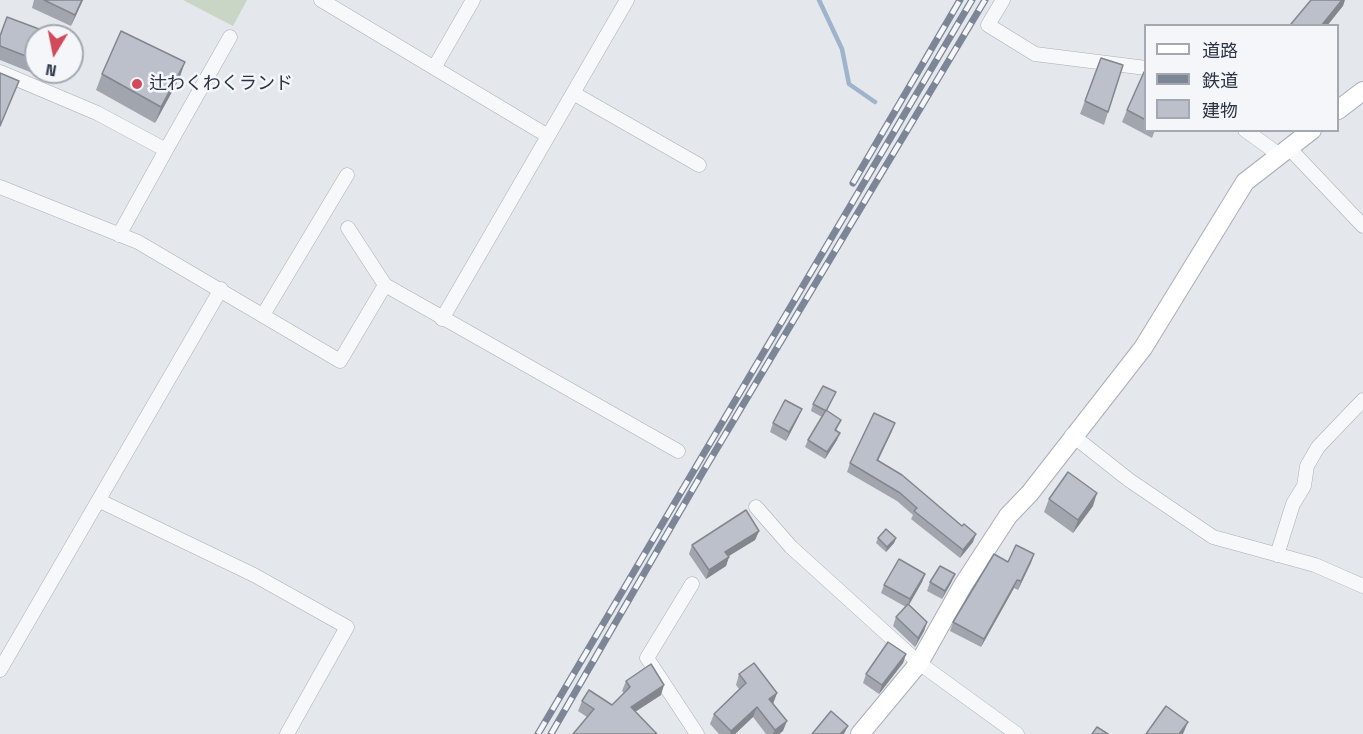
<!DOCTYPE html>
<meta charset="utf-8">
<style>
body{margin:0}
#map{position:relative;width:1363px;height:734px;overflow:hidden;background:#e4e7ec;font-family:"Space Grotesk","Noto Sans JP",sans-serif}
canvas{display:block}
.legend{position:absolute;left:1144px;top:24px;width:195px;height:108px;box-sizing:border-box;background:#f4f6f9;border:2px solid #a4a8b1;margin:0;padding:8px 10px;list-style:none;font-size:18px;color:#2b3445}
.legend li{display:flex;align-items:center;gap:12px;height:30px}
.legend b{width:30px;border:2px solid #a4a8b1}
.north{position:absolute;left:24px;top:24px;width:60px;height:60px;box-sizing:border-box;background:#f4f6f9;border:2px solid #a4a8b1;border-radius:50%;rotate:190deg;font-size:16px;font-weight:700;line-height:24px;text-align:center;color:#2b3445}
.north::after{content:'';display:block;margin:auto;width:21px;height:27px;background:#d1495b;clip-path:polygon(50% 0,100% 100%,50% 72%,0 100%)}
</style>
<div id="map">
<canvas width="1363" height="734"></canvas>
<ul class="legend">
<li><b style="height:8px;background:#fff"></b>道路</li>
<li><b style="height:8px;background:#7d8696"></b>鉄道</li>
<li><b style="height:16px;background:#bbc0ca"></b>建物</li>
</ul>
<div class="north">N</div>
</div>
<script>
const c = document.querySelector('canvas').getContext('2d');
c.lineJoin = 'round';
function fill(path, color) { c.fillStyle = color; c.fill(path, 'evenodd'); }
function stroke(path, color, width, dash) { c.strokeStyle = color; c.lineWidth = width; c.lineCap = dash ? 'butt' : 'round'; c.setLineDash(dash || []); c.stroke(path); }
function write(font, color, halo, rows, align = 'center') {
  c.font = font + ' "Space Grotesk","Noto Sans JP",sans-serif'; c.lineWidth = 5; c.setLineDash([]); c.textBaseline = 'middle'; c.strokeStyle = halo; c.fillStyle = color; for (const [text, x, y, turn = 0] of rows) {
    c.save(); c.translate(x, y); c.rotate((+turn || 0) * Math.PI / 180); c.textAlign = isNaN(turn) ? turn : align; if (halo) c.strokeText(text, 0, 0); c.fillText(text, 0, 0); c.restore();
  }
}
fill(new Path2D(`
 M183 0H247L233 26Z`), '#c9d6c5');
stroke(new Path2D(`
 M819 0 842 49 849 84 875 102`), '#9fb4cc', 4.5);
const street = new Path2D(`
 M321 0 548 136
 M1003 0 988 25 1035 54 1146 68
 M434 68 473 0
 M0 72 97 113 166 150 119 235
 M573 93 699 165
 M1245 130 1281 156
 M1290 149 1363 226
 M166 150 230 37
 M0 187 138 242 340 361 385 285 678 451
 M348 228 385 285
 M263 315 347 175
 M442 319 627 0
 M1072 435 1129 480 1213 537 1315 565 1363 586
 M100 501 254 575 347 627 287 734
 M756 507 791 547 919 663 1017 734
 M1277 555 1293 504 1304 486 1307 466 1318 447 1363 400
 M692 584 647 658 697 734
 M0 670 221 289`);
const secondary = new Path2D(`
 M1338 110 1363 91
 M860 734 919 663 963 585 1008 516 1030 493 1143 348 1245 182 1312 130`);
stroke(street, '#a9aeb7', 15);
stroke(secondary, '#a9aeb7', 20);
stroke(street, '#f7f8fa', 14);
stroke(secondary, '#fff', 18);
const rail = new Path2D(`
 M853 183 960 0
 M538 734 972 0
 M551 734 704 470 985 0`);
stroke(rail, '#7d8696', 7);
stroke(rail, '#f4f6f9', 4.5, [14]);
fill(new Path2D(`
 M34 0H83L71 26 32 8Z
 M0 36H36V72H41L40 76 0 60Z
 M1101 58 1108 112 1104 125 1080 114Z
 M185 62 179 79 155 123 96 90 102 74Z
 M1146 72V130H1155L1152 138 1122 122 1127 110Z
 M836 392 827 411 841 420 836 431 837 440 825 459 805 447 808 440 822 417 811 411 813 404Z
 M802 409 798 418 786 441 770 432 773 423Z
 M892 431 878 461 973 542 960 558 911 519 913 515 897 501 847 472 850 463Z
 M1049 499 1093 506 1073 533 1044 512Z
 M759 531 755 540 729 556 726 566 706 579 689 554 692 545Z
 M878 538H896L894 543 886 552 876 543Z
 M1034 554 1018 590 1014 588 981 647 950 631 953 622 1008 562Z
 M925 574 922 582 909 605 927 622 924 631 915 647 893 626 896 617 906 607 881 593 884 585Z
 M930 582 951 583 942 599 927 591Z
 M906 654 903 663 879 694 863 683 866 674Z
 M739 674 777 693 773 703 783 731 779 734H766L753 717 735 734H719L710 724 714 714 739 689 736 685Z
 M626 681 661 695 635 712 587 717 578 711 582 701 612 705 624 693 622 691Z`), '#a1a5ae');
fill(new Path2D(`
 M82 0H83L71 26 75 15Z
 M1342 0H1345L1343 6 1327 26H1321Z
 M185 62 179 79 155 123 161 107Z
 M802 409 798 418 786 441 789 432Z
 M895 423 892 431 874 468 877 460Z
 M840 433 837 440 825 459 827 452Z
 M1097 493 1093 506 1073 533 1078 520Z
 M759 531 755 540 722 560 725 552Z
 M976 534 973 542 960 558 963 550Z
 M896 538 894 543 886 552 887 547Z
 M1034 554 1031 563 1018 590 1021 581Z
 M729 557 726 566 706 579 709 570Z
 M925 574 922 582 907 608 910 599Z
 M955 574 951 583 942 599 945 591Z
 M1017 580 1014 588 981 647 984 639Z
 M927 622 924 631 915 647 918 638Z
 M906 654 903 663 879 694 882 685Z
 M664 685 661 695 627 717 631 707Z
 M777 693 773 704 769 699Z
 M757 707 753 717 735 734H730L731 731Z
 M787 721 783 731 779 734H773L775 730Z
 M1188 722 1183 734H1179Z
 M848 726 844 734H840Z`), '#83868d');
const building = new Path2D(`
 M44 0H82L75 15Z
 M1311 0H1342L1321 26H1293L1291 24Z
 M7 17 55 35 36 36V60L0 46V36Z
 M121 31 185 62 161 107 102 74Z
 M1101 58 1123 65 1108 112 1085 101Z
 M1144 72H1146V120L1127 110Z
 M0 73 19 81 0 126Z
 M823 386 836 392 826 411 813 404Z
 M785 400 802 409 789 432 773 423Z
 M826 410 841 420 835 430 840 433 827 452 808 440Z
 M874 413 895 423 877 460 902 475 962 526 964 524 976 534 963 550 914 511 917 508 900 493 850 463Z
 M1068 472 1097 493 1078 520 1049 499Z
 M746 510 759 531 725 552 729 557 709 570 692 545Z
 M886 529 896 538 887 547 878 538Z
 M1016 545 1034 554 1021 581 1017 580 984 639 953 622 994 554 1008 562Z
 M899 559 925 574 910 599 884 585Z
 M940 566 955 574 945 591 930 582Z
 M908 604 927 622 918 638 896 617Z
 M888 642 906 654 882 685 866 674Z
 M754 663 777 693 769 699 787 721 775 730 757 707 731 731 714 714 746 683 739 674Z
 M651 664 664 685 631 707 657 734H573L594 709 582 701 589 690 612 705 630 687 626 681Z
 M1166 706 1188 722 1179 734H1146Z
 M831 711 848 726 840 734H812Z
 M1097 727 1108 734H1092Z`);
fill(building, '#bbc0ca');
stroke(building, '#83868d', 1.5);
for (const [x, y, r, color] of [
 [137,84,6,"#d1495b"]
]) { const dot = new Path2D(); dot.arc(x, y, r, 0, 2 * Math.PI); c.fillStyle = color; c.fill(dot); stroke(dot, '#f4f6f9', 2); }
write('18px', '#2b3445', '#f4f6f9', [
 ["辻わくわくランド",149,84]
], 'left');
</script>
